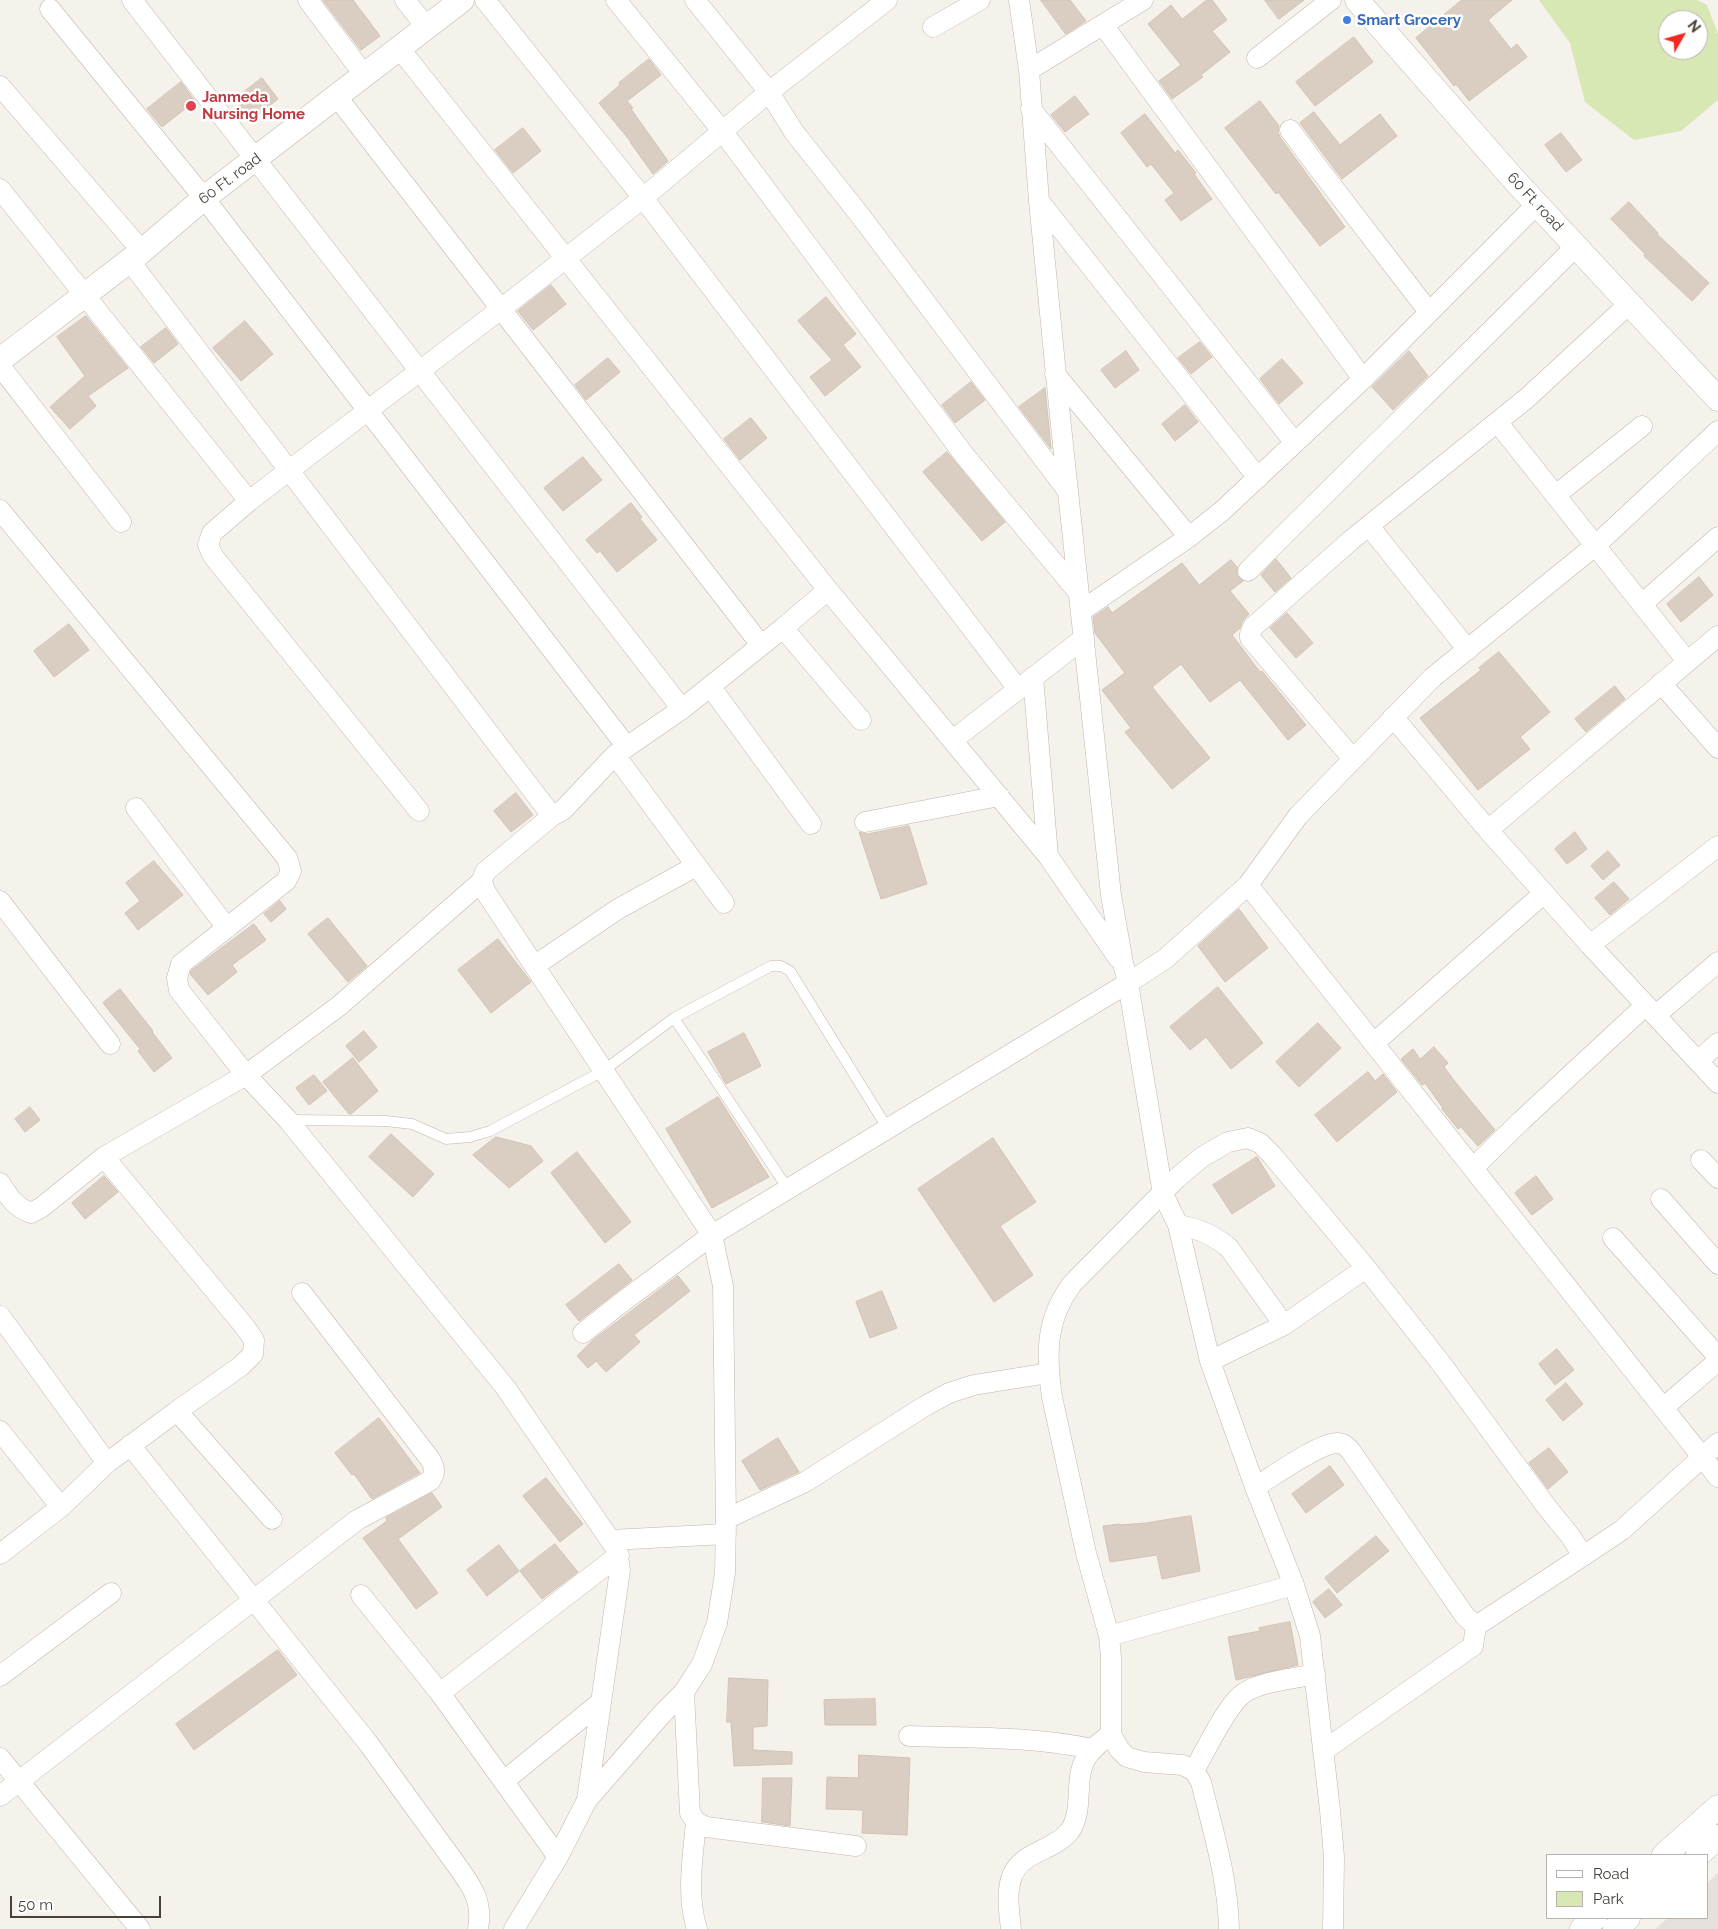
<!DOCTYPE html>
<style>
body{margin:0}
#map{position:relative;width:1718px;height:1929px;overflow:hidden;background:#f5f1eb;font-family:Raleway,sans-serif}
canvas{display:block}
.legend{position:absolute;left:1546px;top:1854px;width:162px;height:65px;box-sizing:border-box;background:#fff;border:1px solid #b6b3af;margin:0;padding:6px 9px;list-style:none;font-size:15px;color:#494138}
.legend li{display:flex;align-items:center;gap:10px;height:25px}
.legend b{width:25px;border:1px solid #b6b3af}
.north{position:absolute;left:1658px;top:10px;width:50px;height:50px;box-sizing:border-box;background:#fff;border:1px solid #b6b3af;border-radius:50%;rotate:52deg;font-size:14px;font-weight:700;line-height:20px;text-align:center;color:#494138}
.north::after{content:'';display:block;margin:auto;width:18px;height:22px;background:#f72720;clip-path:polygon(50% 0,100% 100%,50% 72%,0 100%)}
.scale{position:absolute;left:10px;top:1896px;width:151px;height:22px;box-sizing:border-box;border:2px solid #494138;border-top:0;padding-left:6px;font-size:15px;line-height:18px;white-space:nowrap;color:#494138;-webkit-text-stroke:4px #fff;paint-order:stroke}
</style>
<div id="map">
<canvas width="1718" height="1929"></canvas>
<ul class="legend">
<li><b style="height:6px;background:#fff"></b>Road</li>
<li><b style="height:14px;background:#d7e8b4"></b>Park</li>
</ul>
<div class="north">N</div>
<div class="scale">50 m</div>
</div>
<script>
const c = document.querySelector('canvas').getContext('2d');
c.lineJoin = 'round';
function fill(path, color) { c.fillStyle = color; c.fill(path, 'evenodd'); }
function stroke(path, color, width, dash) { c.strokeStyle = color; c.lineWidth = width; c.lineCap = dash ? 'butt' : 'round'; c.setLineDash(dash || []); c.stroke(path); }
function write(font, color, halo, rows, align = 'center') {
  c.font = font + ' Raleway,sans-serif'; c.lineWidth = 5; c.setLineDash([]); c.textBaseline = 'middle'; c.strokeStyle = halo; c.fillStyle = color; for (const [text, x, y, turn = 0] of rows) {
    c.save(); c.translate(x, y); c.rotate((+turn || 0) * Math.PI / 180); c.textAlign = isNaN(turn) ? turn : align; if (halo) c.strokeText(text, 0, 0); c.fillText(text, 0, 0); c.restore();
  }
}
fill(new Path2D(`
 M1718 1873V1929H1655L1668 1918H1707V1883Z`), '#e5e0dc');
fill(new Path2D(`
 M1539 0H1697L1707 5 1718 34V100L1681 131 1634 140 1585 102 1570 43ZM1668 20H1698V50H1668Z`), '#d7e8b4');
const building = new Path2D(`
 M323 0H353L380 36 361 50Z
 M1041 0H1070L1086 21 1066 34Z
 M1207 0H1212L1227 20 1212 31 1230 52 1201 75 1203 77 1172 99 1159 81 1181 65 1148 24 1171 5 1182 19Z
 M1265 0H1304L1279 19Z
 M1462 0H1512L1488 20 1511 49 1517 44 1527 57 1469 101 1456 84 1454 86 1416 38Z
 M1354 37 1373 62 1315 106 1296 82Z
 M649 59 661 75 627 101 633 108 631 109 668 161 653 174 630 142H631L599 103 620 85 619 83Z
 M262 78 278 99 251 120 235 99Z
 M181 82 195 101 162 127 147 109Z
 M1075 96 1089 114 1065 132 1051 115Z
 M1260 101 1279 126 1278 132 1280 137 1345 227 1320 246 1278 192 1276 194 1225 128Z
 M1314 112 1340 145 1380 114 1397 136 1342 179 1300 123Z
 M1145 114 1175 153 1178 150 1196 173 1194 174 1212 199 1181 221 1165 200 1174 193 1151 164 1147 167 1121 133Z
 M523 128 541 151 513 173 495 150Z
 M1561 133 1582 160 1566 172 1545 145Z
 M1629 202 1658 233 1657 234 1709 283 1692 301 1644 256 1645 254 1611 219Z
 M551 285 566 304 533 330 518 311Z
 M826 297 856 334 843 345 861 367 825 396 810 377 832 360 798 321Z
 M86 316 128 368 88 396 96 406 70 429 50 407 85 376 57 337Z
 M245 321 273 354 241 381 213 348Z
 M166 328 178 344 154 363 141 347Z
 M1200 342 1212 357 1191 374 1178 358Z
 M1126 351 1139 370 1115 388 1101 370Z
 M1409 351 1428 376 1393 410 1372 387Z
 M608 358 620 372 586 400 575 385Z
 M1282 359 1303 383 1279 404 1260 379Z
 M971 382 985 400 955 423 942 405Z
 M1045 388 1051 448V449L1019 407Z
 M1185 405 1198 422 1175 441 1162 424Z
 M751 418 767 438 740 460 724 439Z
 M947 452 1005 522 982 541 923 472Z
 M583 457 602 480 563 511 544 488Z
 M631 503 642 517 640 519 657 540 617 572 600 551 597 553 586 540Z
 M1276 559 1291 578 1275 592 1261 575Z
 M1231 560 1237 567V575L1243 581 1230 591 1249 614 1242 622 1240 628 1232 635 1260 672 1262 671 1306 725 1288 740 1240 680 1210 702 1181 664 1152 687 1210 758 1172 789 1125 732 1131 728 1102 690 1125 673 1095 633 1093 617 1108 607 1112 613 1182 563 1199 585Z
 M1699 577 1713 595 1681 622 1667 604Z
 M1287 613 1313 643 1296 658 1270 628Z
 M69 624 89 650 54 677 34 651Z
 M1499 652 1550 712 1520 737 1530 749 1478 790 1420 718 1481 670 1479 668Z
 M1615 686 1625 699 1586 732 1575 719Z
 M516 793 533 815 511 832 494 811Z
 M909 826 927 884 881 899 859 832 867 834Z
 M1575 832 1587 849 1567 864 1555 849Z
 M1608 851 1620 865 1603 880 1591 866Z
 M154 861 183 895 138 930 125 913 140 901 126 883Z
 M1614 882 1629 899 1610 915 1595 898Z
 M280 901 286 909 271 922 264 914Z
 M1239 909 1268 948 1225 982 1198 946Z
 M328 918 367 966 348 982 308 934Z
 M254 924 266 940 232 965 237 972 208 995 190 974 191 971Z
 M498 939 531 982 491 1013 458 970Z
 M1218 987 1263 1043 1231 1069 1206 1037 1190 1050 1170 1027Z
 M120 989 153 1031 152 1032 172 1058 154 1072 138 1051 140 1049 103 1003Z
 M1318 1023 1341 1048 1299 1087 1276 1062Z
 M364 1031 377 1047 359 1062 346 1046Z
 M744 1033 761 1066 726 1084 708 1052Z
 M1434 1047 1448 1063 1444 1067 1456 1083 1495 1130 1478 1146 1461 1127 1458 1129 1442 1109 1443 1108 1425 1083 1422 1085 1401 1059 1413 1049 1420 1059Z
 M353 1058 378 1091 351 1114H349L323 1082Z
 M1368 1072 1375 1081 1383 1074 1397 1092 1337 1142 1315 1115Z
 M314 1075 327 1091 309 1105 296 1088Z
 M718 1097 769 1177 712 1208 666 1129Z
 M30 1107 40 1120 25 1132 15 1119Z
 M391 1134 434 1174 413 1197 369 1157Z
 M496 1137 531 1146 543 1161 509 1188 473 1155Z
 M993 1138 1036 1202 1000 1226 1033 1275 994 1302 918 1189Z
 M577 1152 631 1222 605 1243 551 1173Z
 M1257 1157 1275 1186 1232 1214 1213 1185Z
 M104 1176 118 1192 85 1219 72 1203Z
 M1536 1176 1553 1199 1532 1215 1515 1193Z
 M619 1264 632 1280 579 1321 566 1305Z
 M678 1276 690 1291 634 1335 640 1342 606 1372 596 1361 588 1368 577 1356 593 1340Z
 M882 1291 897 1328 870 1338 856 1302Z
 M1557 1349 1574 1370 1555 1385 1539 1364Z
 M1566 1383 1583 1404 1563 1421 1546 1400Z
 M379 1418 420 1473 372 1499 354 1474 352 1475 335 1453Z
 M778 1438 799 1472 760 1490 742 1461Z
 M1549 1448 1568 1472 1548 1489 1529 1463Z
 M1330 1466 1344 1485 1306 1513 1292 1494Z
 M546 1478 583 1524 560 1542 523 1496Z
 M432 1493 442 1507 398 1539 438 1593 416 1609 363 1538 387 1521 386 1518Z
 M1191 1516 1200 1571 1162 1579 1157 1555 1110 1562 1103 1526 1120 1524V1525L1146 1523Z
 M1376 1536 1389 1551 1337 1593 1325 1578Z
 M555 1544 578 1572 542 1599 520 1571Z
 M499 1545 519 1571 487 1596 467 1570Z
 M1329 1589 1342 1605 1325 1618 1313 1602Z
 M1290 1622 1298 1665 1236 1680 1228 1637 1260 1631 1259 1628Z
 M278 1650 297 1675 194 1750 176 1724Z
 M729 1678 768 1680 767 1726 753 1727V1750L792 1752V1764L734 1766 731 1722H727Z
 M875 1699 876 1725H825L824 1700Z
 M859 1755 910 1758 907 1835 862 1833 863 1810 826 1809 827 1777 858 1778Z
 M763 1778H792L790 1826 762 1822Z`);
fill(building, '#dacec3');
stroke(building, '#d1c2b3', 1);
const service = new Path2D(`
 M674 1018 788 1189
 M288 1120 386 1121 412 1124 446 1139 470 1137 490 1131 603 1071 674 1018 771 966H781L790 971 888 1129`);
const minor = new Path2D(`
 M132 0 682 709
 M308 0 365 76
 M405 0 427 28
 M485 0 643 198 1018 689
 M616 0 723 132 965 456 1079 593
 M695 0 769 92 794 132 859 214 1067 490
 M1019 0 1029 70 1039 201 1061 426 1111 895 1123 963 1128 983 1163 1194 1178 1225 1210 1361 1255 1487 1294 1585 1310 1636 1330 1810 1334 1857 1333 1929
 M50 9 204 198 627 747
 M1103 25 1363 379
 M933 27 980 0
 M400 49 828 590 1048 856 1119 959
 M1257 58 1331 0
 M1029 70 1143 0
 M0 86 142 251
 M337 97 761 645
 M1031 109 1295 443
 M1290 130 1319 169 1429 312
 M0 189 249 501
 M1039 201 1258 478
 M129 260 552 816
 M0 366 121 522
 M1055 374 1189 537
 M1498 423 1687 661
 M1556 495 1642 426
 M0 510 287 858 291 871 286 881 181 964 177 978 179 990 246 1075 288 1120 505 1387 617 1550 620 1570 618 1584 587 1800
 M1369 526 1468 650
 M1248 571C1357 461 1468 355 1576 246
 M1642 604 1718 537
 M1081 611 1189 537 1222 511 1363 379 1536 205
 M783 628 861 720
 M1033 677 1048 856
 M1661 683 1718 748
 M710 686 811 824
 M1393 717 1488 830 1590 945
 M953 740 1084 638
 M615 755 724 903
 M1353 759 1250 638V634L1253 627 1350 541 1527 398 1629 304
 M136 808 227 928
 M419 811 213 556 208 545 212 533 249 501 501 309 643 198 769 92 887 0
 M865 822 999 796
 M1488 830 1718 636
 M1718 846 1590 945 1718 1083
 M1248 885 1718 1477
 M0 901 110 1044
 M534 966 618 909 696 866
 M1656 1015 1718 962
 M1374 1043 1543 894
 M1698 1061 1718 1043
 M1701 1160 1718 1178
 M1473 1168 1521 1121 1646 1005
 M0 1183C9 1197 15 1207 31 1213L42 1207 104 1157 246 1075 339 1006 482 881
 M1661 1199 1718 1264
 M1178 1225C1197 1228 1214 1235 1229 1248L1284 1325
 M1613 1238 1718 1357
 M0 1316 107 1463
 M583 1333 617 1306 712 1235 1128 983 1165 959 1248 885 1298 816 1432 678 1596 545 1718 431
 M1210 1361 1284 1325 1366 1268
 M1663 1408 1718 1361
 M177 1411 272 1519
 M0 1431 61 1507
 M130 1445 368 1743 458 1867C473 1888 483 1902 478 1929
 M726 1519 805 1482 925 1406 949 1393 974 1385 1049 1373
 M611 1540 726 1534
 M0 1554 61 1507 107 1463 177 1411 241 1366 253 1354 254 1340 245 1327 104 1157
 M1583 1556 1622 1530 1718 1443
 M361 1595 440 1693 558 1857
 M1109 1636 1294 1585
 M0 1676 111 1593
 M684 1692 690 1813 696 1822 706 1827 856 1846
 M440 1693 619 1555
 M909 1736C970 1738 1033 1736 1092 1749
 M1323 1751 1473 1646 1476 1626
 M0 1758 140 1929
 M1194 1771C1204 1753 1228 1703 1244 1693 1261 1681 1294 1679 1315 1674
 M504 1781 601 1702
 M0 1796 357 1520 430 1481C436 1473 435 1468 430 1459L302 1293
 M696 1822C693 1857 686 1895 697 1929
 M514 1929 558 1857 587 1800 662 1714 684 1692 702 1664 717 1623 725 1573 726 1519 723 1286 712 1235 485 891 482 881 485 872 552 816 563 810 615 755 682 709 783 628 828 590
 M1011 1929C1009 1911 1006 1893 1012 1876 1022 1851 1053 1851 1069 1832 1085 1811 1073 1780 1086 1758 1092 1748 1102 1741 1111 1734
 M1229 1929C1228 1879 1213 1831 1201 1782L1194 1771 1183 1765 1144 1762 1127 1757 1119 1749 1111 1734V1657L1109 1636 1086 1553 1052 1397C1046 1355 1045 1320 1072 1284L1177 1178 1202 1157 1228 1142 1248 1138 1260 1143 1272 1155 1366 1268 1440 1362 1546 1506 1571 1537 1583 1556 1476 1626 1465 1616 1350 1450C1346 1446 1343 1443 1337 1443 1319 1443 1272 1477 1255 1487`);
const tertiary = new Path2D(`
 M1357 0 1517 183 1718 399
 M0 360 142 251 204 198 462 0
 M1664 1855 1718 1807
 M1698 1855 1718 1837
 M1582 1929 1595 1918
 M1615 1929 1628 1918`);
stroke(service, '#c1b7ad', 11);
stroke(minor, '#c1b7ad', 21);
stroke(tertiary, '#c1b7ad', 25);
stroke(service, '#fff', 10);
stroke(minor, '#fff', 20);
stroke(tertiary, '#fff', 24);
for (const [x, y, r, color] of [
 [1347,20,5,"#3f7fe0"],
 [191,106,6,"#e0444e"]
]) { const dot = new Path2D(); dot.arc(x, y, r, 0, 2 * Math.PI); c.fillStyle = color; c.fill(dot); stroke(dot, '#fff', 2); }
write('bold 15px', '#366cbe', '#fff', [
 ["Smart Grocery",1357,20]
], 'left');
write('bold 15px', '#be3a42', '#fff', [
 ["Janmeda",202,97],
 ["Nursing Home",202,114]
], 'left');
write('15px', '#494138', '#fff', [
 ["60 Ft. road",230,179,-37],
 ["60 Ft. road",1535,202,47]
]);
</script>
